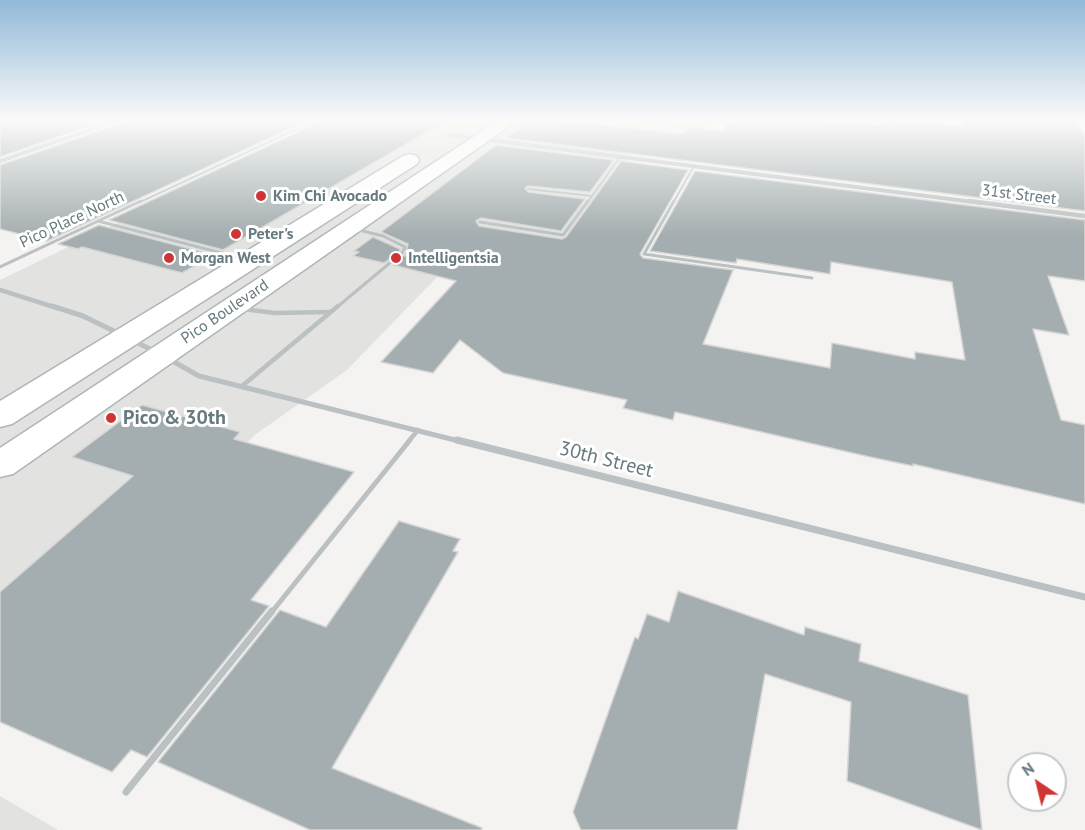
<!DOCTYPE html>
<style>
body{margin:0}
#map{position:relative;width:1085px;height:830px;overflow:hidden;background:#f4f3f1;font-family:"PT Sans",sans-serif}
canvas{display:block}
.north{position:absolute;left:1007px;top:752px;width:60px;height:60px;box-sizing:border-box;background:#fff;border:2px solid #c2cacc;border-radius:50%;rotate:325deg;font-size:16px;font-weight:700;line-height:24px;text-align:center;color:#667a7f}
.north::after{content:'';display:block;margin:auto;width:21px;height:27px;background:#d03535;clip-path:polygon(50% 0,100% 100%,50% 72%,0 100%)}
</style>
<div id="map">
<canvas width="1085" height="830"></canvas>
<div class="north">N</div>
</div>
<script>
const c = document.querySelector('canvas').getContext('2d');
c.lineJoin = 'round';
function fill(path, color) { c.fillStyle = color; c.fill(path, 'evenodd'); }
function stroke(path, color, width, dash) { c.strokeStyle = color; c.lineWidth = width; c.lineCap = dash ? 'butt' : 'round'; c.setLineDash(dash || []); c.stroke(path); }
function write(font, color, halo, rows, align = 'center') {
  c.font = font + ' "PT Sans",sans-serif'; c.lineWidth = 6; c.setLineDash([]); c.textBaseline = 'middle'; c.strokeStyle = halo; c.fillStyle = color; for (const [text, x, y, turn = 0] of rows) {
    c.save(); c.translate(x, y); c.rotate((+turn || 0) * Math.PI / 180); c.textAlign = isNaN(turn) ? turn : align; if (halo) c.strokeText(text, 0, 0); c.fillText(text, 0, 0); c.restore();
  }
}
fill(new Path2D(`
 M331 120H712L696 152 637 146 621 173 555 253 473 240 347 370 256 434 0 681V280Z
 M0 796 58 830H0Z`), '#e2e3e1');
const building = new Path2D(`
 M0 120H107L0 157Z
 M122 120H309L47 241 0 229V165L119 124Z
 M319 120H448L223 250 109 220 317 123Z
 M530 120H557L683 134 688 127 724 131 729 120H826L883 125V120H896L963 126 961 120H1075L1085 135V211L506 138Z
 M496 145 614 160 590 192 528 186 525 188 528 192 585 199 561 231 481 218 476 221 479 226 562 239 566 237 621 161 688 170 640 254 643 258 733 270 703 344 830 368 832 343 915 359V352L965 360 952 282 831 262 830 274 737 259 736 263 650 251 695 171 1085 220V281L1048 276 1069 335 1033 329 1061 420 1085 425V504L913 464V466L870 457 675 412 673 420 623 408 627 400 503 373 460 340 433 373 381 362 456 281 393 265 395 262 392 258 384 263 353 256 359 252 354 251 373 237 400 249 399 255 405 256 408 244 381 232Z
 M99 225 214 255 182 273 82 247 78 249 58 244Z
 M142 405 240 432 234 439 354 472 251 600 269 606 147 757 131 750 112 772 0 722V592L133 476 72 457Z
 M399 521 460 539 453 551 458 552 332 768 482 828 481 830H310L158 762 280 610 326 627Z
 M678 591 804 635 805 627 861 644 859 661 968 695 982 830 847 781 851 702 765 674 737 830H581L573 812 635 637 638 639 647 614 669 622Z`);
fill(building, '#a4adaf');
stroke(building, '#d5d5d4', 1.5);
const secondary = new Path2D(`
 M499 120H518L13 474 0 477V448Z
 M410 154 417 156 419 160 417 164 12 424 0 427V401L403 156Z`);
stroke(secondary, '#aeb5b7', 3);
stroke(new Path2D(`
 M641 120 675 124
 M528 189 592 196
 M138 203 316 120
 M587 203 620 157
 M673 203 694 166`), '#bbc1c2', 2);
stroke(new Path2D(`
 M674 201 644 254 812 278
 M98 221 241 258
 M480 222 563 235 588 201
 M355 229 383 236 405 247 402 253
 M0 267 141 201
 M336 308 391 262`), '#bbc1c2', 3);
stroke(new Path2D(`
 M243 309 275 313 330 312
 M242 386 338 306
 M408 442 418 430`), '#bbc1c2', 4.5);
stroke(new Path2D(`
 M271 613 410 440`), '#bbc1c2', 5);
stroke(new Path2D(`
 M126 792 272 611`), '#bbc1c2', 7);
stroke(new Path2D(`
 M450 135 981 203
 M0 161 118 120`), '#bbc1c2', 4);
stroke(new Path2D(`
 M969 201 1085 216
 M0 290 57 308`), '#bbc1c2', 4.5);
stroke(new Path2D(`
 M52 306 83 316 120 334
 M132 340 158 353
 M167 358 199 376 463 442`), '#bbc1c2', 5);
stroke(new Path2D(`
 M457 440 1085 597`), '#bbc1c2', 7);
fill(secondary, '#fff');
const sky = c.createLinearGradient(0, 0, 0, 236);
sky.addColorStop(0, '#92b9d9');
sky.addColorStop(0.51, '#fafaf9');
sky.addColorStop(1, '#fafaf900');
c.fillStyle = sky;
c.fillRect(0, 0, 1085, 236);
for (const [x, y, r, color] of [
 [261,196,6,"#d03535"],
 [236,234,6,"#d03535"],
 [169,258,6,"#d03535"],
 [396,258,6,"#d03535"],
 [111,418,6,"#d03535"]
]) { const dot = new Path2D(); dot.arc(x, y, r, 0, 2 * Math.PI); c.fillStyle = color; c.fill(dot); stroke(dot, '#fff', 2); }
write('16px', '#667a7f', '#fff', [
 ["31st Street",1019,195,7],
 ["Pico Place North",72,220,-25],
 ["Pico Boulevard",225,312,-34]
]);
write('bold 16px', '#667a7f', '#fff', [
 ["Kim Chi Avocado",273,196],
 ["Peter's",248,234],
 ["Morgan West",181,258],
 ["Intelligentsia",408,258]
], 'left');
write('bold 20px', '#667a7f', '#fff', [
 ["Pico & 30th",123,418]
], 'left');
write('20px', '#667a7f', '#fff', [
 ["30th Street",606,460,14]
]);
</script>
